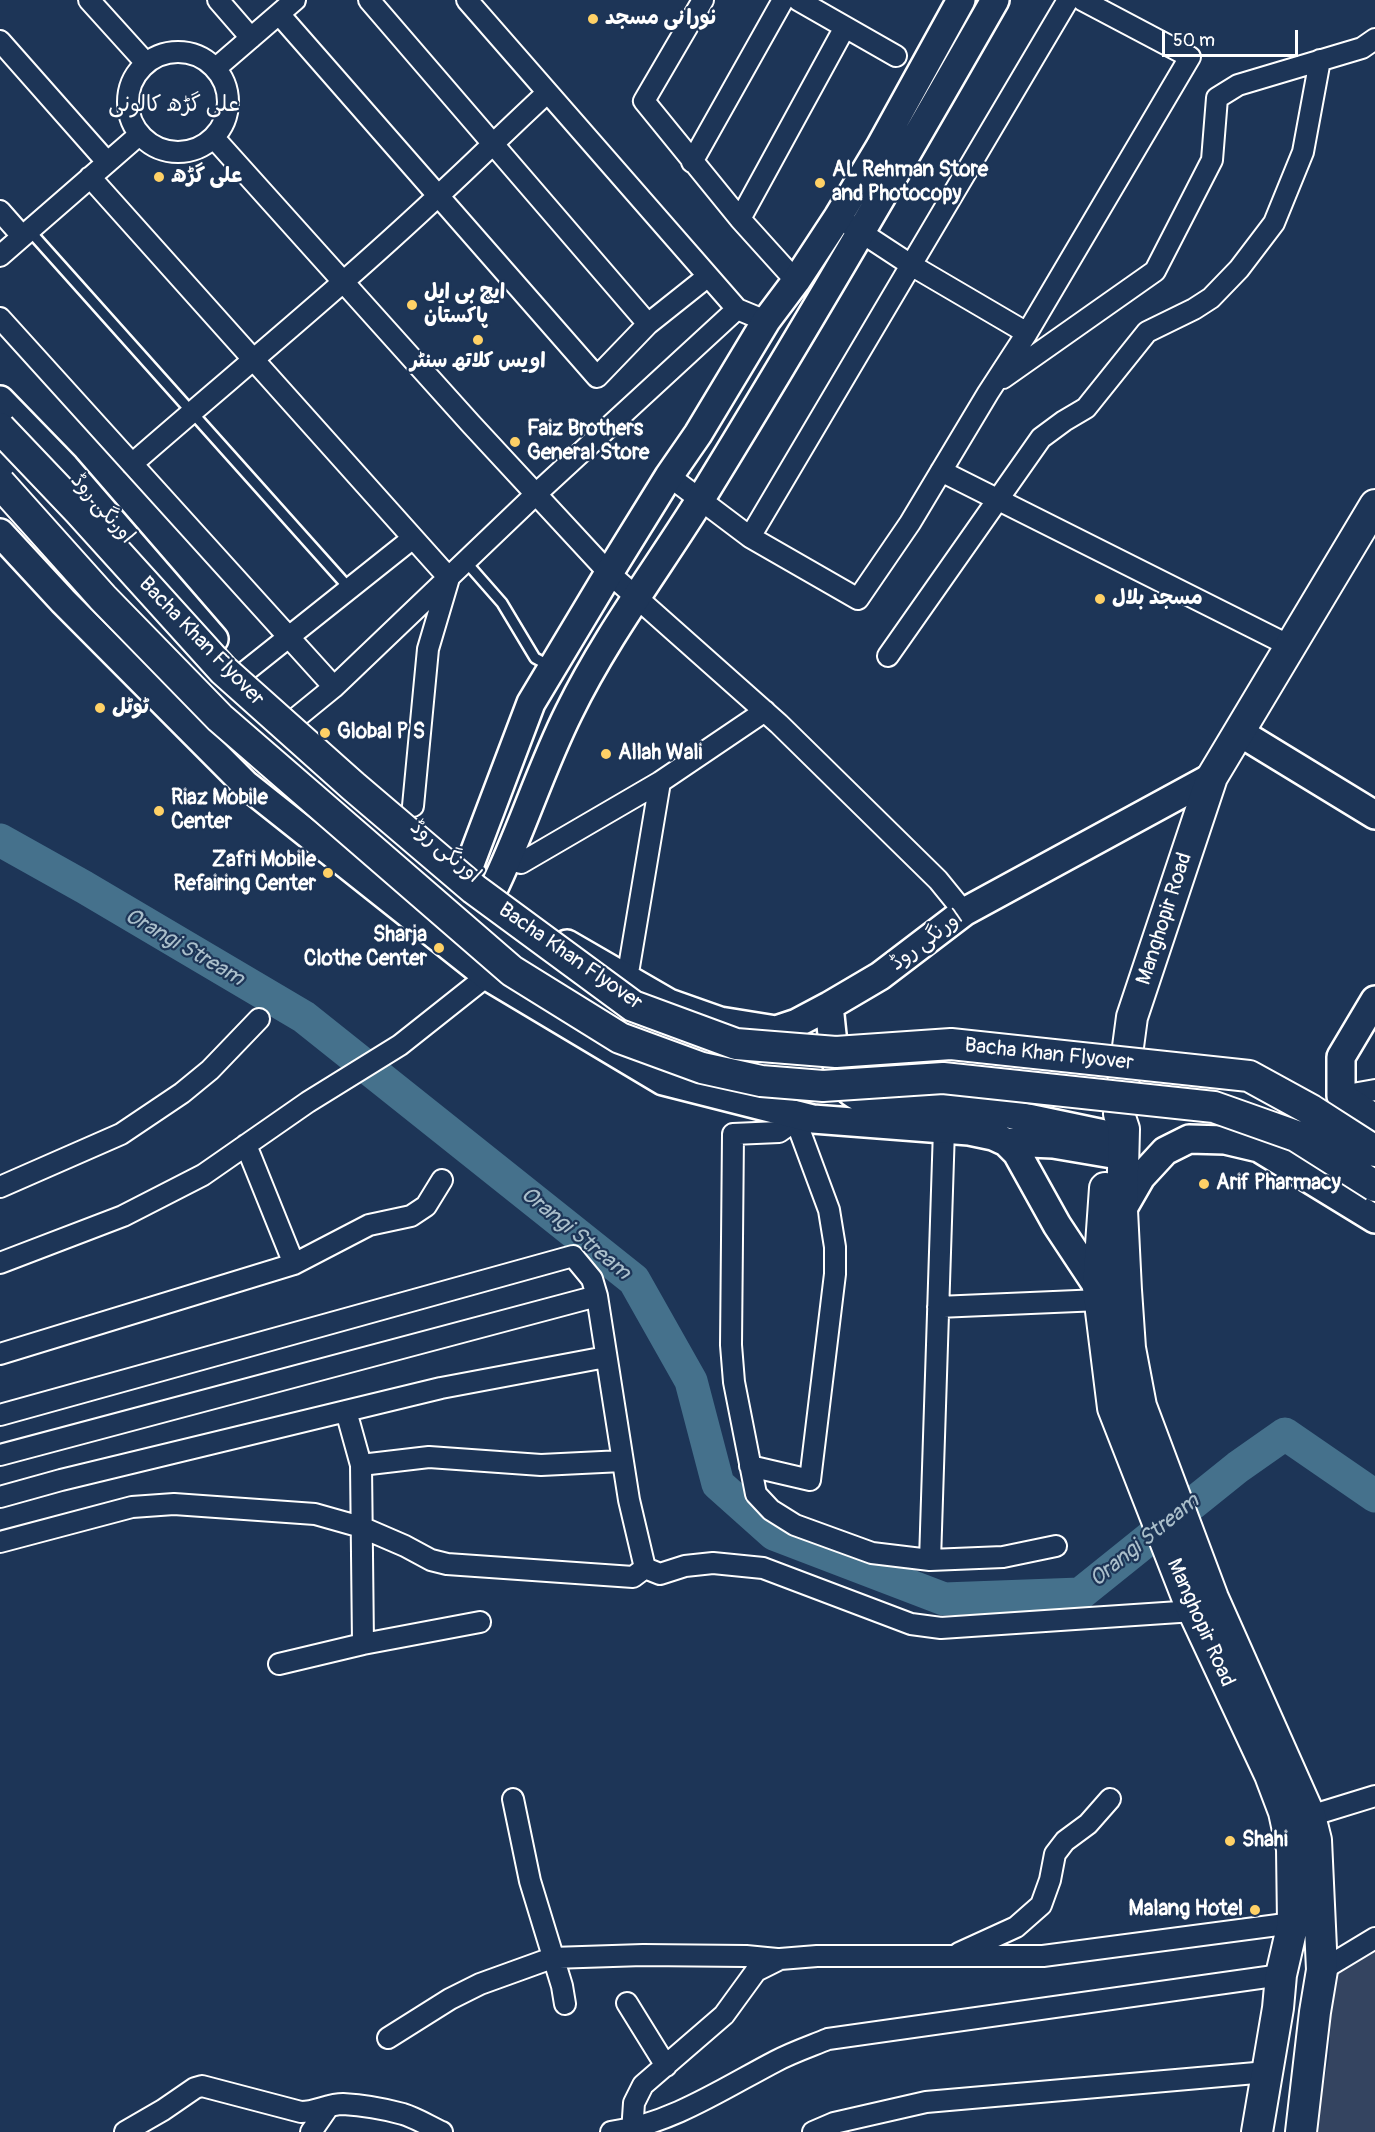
<!DOCTYPE html>
<meta charset="utf-8">
<style>
body{margin:0}
#map{position:relative;width:1375px;height:2132px;overflow:hidden;background:#1d3557;font-family:Pangolin,sans-serif}
canvas{display:block}
.scale{position:absolute;left:1162px;top:30px;width:136px;height:27px;box-sizing:border-box;border:3px solid #fff;border-top:0;padding-left:8px;font-size:18px;line-height:21px;white-space:nowrap;color:#fff;-webkit-text-stroke:4px #1d3557;paint-order:stroke}
</style>
<div id="map">
<canvas width="1375" height="2132"></canvas>
<div class="scale">50 m</div>
</div>
<script>
const c = document.querySelector('canvas').getContext('2d');
c.lineJoin = 'round';
function fill(path, color) { c.fillStyle = color; c.fill(path, 'evenodd'); }
function stroke(path, color, width, dash) { c.strokeStyle = color; c.lineWidth = width; c.lineCap = dash ? 'butt' : 'round'; c.setLineDash(dash || []); c.stroke(path); }
function write(font, color, halo, rows, align = 'center') {
  c.font = font + ' Pangolin,"Playpen Sans Arabic",sans-serif'; c.lineWidth = 4.5; c.setLineDash([]); c.textBaseline = 'middle'; c.strokeStyle = halo; c.fillStyle = color; for (const [text, x, y, turn = 0] of rows) {
    c.save(); c.translate(x, y); c.rotate((+turn || 0) * Math.PI / 180); c.textAlign = isNaN(turn) ? turn : align; if (halo) c.strokeText(text, 0, 0); c.fillText(text, 0, 0); c.restore();
  }
}
fill(new Path2D(`
 M1375 1947V2132H1314L1329 2057 1333 1971Z`), '#344460');
stroke(new Path2D(`
 M0 840 84 887 304 1017 634 1280 691 1381 718 1484 774 1534 944 1599 1080 1594 1238 1467 1285 1434 1375 1496`), '#45718c', 33);
const lane = new Path2D(`
 M29 230 349 588
 M466 562 502 603 535 658 550 666`);
const street = new Path2D(`
 M89 0 146 63
 M218 0 251 38
 M369 0 648 324 707 277
 M467 0 737 309 766 321
 M703 0 644 101 740 219 796 281
 M798 0 896 56
 M279 14 597 377 648 324
 M0 41 107 162
 M128 102a50 50 0 1 1 100 0a50 50 0 1 1-100 0Z
 M216 68 295 0
 M214 138 471 424 609 573 779 724 938 880 964 912
 M692 162 783 0
 M90 177 449 578 428 649 413 806
 M0 211 22 236
 M740 219 845 27
 M850 225 911 265 1027 333
 M0 256 139 135
 M0 318 334 687 296 718
 M1003 378 1155 271 1212 160 1217 98 1238 85 1362 48 1375 39
 M132 464C234 375 339 289 438 196 475 162 510 127 547 93
 M941 471 1290 646
 M669 476 750 537 858 599 910 523 988 393 1027 333 1190 57 1082 0
 M750 537 1068 0
 M888 656 1041 438 1064 421 1086 408 1147 332 1194 309 1211 298 1239 269 1274 223 1303 152 1320 60
 M246 671 413 538
 M334 687 536 494 737 309
 M508 859 521 863 660 782 765 711
 M629 967 660 782
 M1341 1096 1375 1090
 M802 1116 779 1132 733 1134 731 1345 734 1382 756 1494 771 1510 795 1525 872 1553 930 1560 1003 1557 1056 1546
 M246 1145 294 1264
 M0 1187 121 1134 182 1093 210 1070 259 1019
 M0 1263 123 1216 203 1175 308 1102 400 1045 487 976
 M938 1307 1100 1300
 M0 1354 294 1264 369 1225 411 1216 426 1206 442 1180
 M346 1411 361 1465 363 1644
 M0 1415 573 1256 592 1279 597 1296 629 1500 645 1568 660 1574 685 1566 713 1563 763 1568 911 1624 941 1628 1194 1611
 M0 1455 597 1296
 M361 1465 429 1457 541 1465 622 1461
 M750 1466 810 1480 835 1274V1247L829 1210 796 1121
 M0 1497 61 1480 441 1388 606 1357
 M0 1542 132 1507 174 1504 315 1514 361 1527 405 1546 431 1560 447 1564 633 1577 645 1568
 M930 1560 944 1129
 M279 1664 363 1644 480 1622
 M513 1799 530 1881 562 1986 565 2004
 M1310 1816 1375 1796
 M959 1953 1016 1927 1041 1905 1050 1880 1055 1854 1065 1841 1088 1824 1110 1799
 M1322 1970 1375 1938
 M627 2003 666 2066
 M388 2038 450 1999 480 1984 552 1958 643 1955 746 1956 777 1959
 M125 2132 163 2110 195 2088 202 2086 301 2112C316 2112 328 2104 343 2104 362 2105 385 2109 403 2114 416 2118 429 2126 442 2132
 M311 2132 329 2106
 M611 2132C671 2124 724 2088 776 2061 793 2052 811 2046 828 2039L1281 1975
 M632 2132 634 2103 643 2085 724 2015 756 1971 780 1959 817 1956H1043L1293 1923
 M813 2132 834 2123 926 2102 1267 2072`);
const secondary = new Path2D(`
 M0 400 65 467 214 639
 M0 533 63 601 245 784 487 976 663 1081 813 1119 969 1131 993 1136 1006 1142 1017 1153 1057 1225 1098 1287
 M1239 732 1375 815
 M467 872 531 703 609 573 669 476 698 434 766 321 796 281 838 217 880 147 961 0
 M492 892C521 833 540 770 569 712 608 632 664 560 710 484 808 324 902 163 995 0
 M567 944 669 1003 720 1021 776 1030 797 1023 829 1006 880 976 964 912 1212 777
 M1375 1000 1341 1057V1096L1375 1118
 M829 1006C832 1029 833 1072 848 1089 851 1093 855 1095 859 1097L1004 1113 1123 1138
 M1006 1142 1053 1144 1112 1154
 M1122 1210 1141 1177 1165 1151 1189 1139 1225 1140 1259 1148 1375 1219`);
const primary = new Path2D(`
 M1105 1188 1098 1287 1113 1408 1189 1602 1270 1775 1284 1812 1292 1849 1293 1923 1281 1975 1278 2008 1257 2132
 M1301 2132 1315 2012 1322 1970 1316 1840 1310 1816 1213 1598 1141 1406 1130 1348 1126 1290 1122 1210 1124 1129 1119 1114 1132 1017 1212 777 1375 505`);
stroke(lane, '#fff', 14);
stroke(street, '#fff', 24);
stroke(secondary, '#fff', 32);
stroke(primary, '#fff', 34);
stroke(lane, '#1d3557', 9);
stroke(street, '#1d3557', 20);
stroke(secondary, '#1d3557', 27);
stroke(primary, '#1d3557', 30);
const primaryBridge = new Path2D(`
 M0 428 79 511 223 670 353 786 474 889 633 1006 736 1044 836 1052 951 1044 1249 1076 1311 1110 1375 1151
 M0 483 103 598 220 718 512 971 620 1038 702 1068 761 1081 823 1086 943 1078 1214 1107 1296 1136 1375 1186`);
stroke(primaryBridge, '#fff', 34, []);
stroke(primaryBridge, '#1d3557', 30);
for (const [x, y, r, color] of [
 [593,19,6,"#ffd166"],
 [159,177,6,"#ffd166"],
 [820,183,6,"#ffd166"],
 [412,305,6,"#ffd166"],
 [478,340,6,"#ffd166"],
 [515,442,6,"#ffd166"],
 [1100,599,6,"#ffd166"],
 [100,708,6,"#ffd166"],
 [325,733,6,"#ffd166"],
 [606,754,6,"#ffd166"],
 [159,811,6,"#ffd166"],
 [328,873,6,"#ffd166"],
 [439,948,6,"#ffd166"],
 [1204,1184,6,"#ffd166"],
 [1230,1841,6,"#ffd166"],
 [1255,1910,6,"#ffd166"]
]) { const dot = new Path2D(); dot.arc(x, y, r, 0, 2 * Math.PI); c.fillStyle = color; c.fill(dot); stroke(dot, '#1d3557', 2); }
write('bold 21px', '#fff', '#1d3557', [
 ["نورانی مسجد",605,19],
 ["AL Rehman Store",832,171],
 ["and Photocopy",832,195],
 ["علی گڑھ",171,177],
 ["ایچ بی ایل",424,293],
 ["پاکستان",424,317],
 ["اویس کلاتھ سنٹر",478,362,"center"],
 ["Faiz Brothers",527,430],
 ["General Store",527,454],
 ["مسجد بلال",1112,599],
 ["ٹوٹل",112,708],
 ["Global P S",337,733],
 ["Allah Wali",618,754],
 ["Riaz Mobile",171,799],
 ["Center",171,823],
 ["Zafri Mobile",316,861,"right"],
 ["Refairing Center",316,885,"right"],
 ["Sharja",427,936,"right"],
 ["Clothe Center",427,960,"right"],
 ["Arif Pharmacy",1216,1184],
 ["Shahi",1242,1841],
 ["Malang Hotel",1243,1910,"right"]
], 'left');
write('21px', '#fff', '#1d3557', [
 ["اورنگی روڈ",102,509,49],
 ["Bacha Khan Flyover",201,642,46],
 ["اورنگی روڈ",445,852,40],
 ["Manghopir Road",1165,919,-72],
 ["اورنگی روڈ",927,941,-37],
 ["Bacha Khan Flyover",570,957,35],
 ["Bacha Khan Flyover",1049,1055,6],
 ["Manghopir Road",1200,1623,66]
]);
write('22px', '#fff', '#1d3557', [
 ["علی گڑھ کالونی",174,105]
]);
write('italic 22px', '#abbfcb', '#1d3557', [
 ["Orangi Stream",184,948,30],
 ["Orangi Stream",575,1234,39],
 ["Orangi Stream",1145,1541,-39]
]);
</script>
